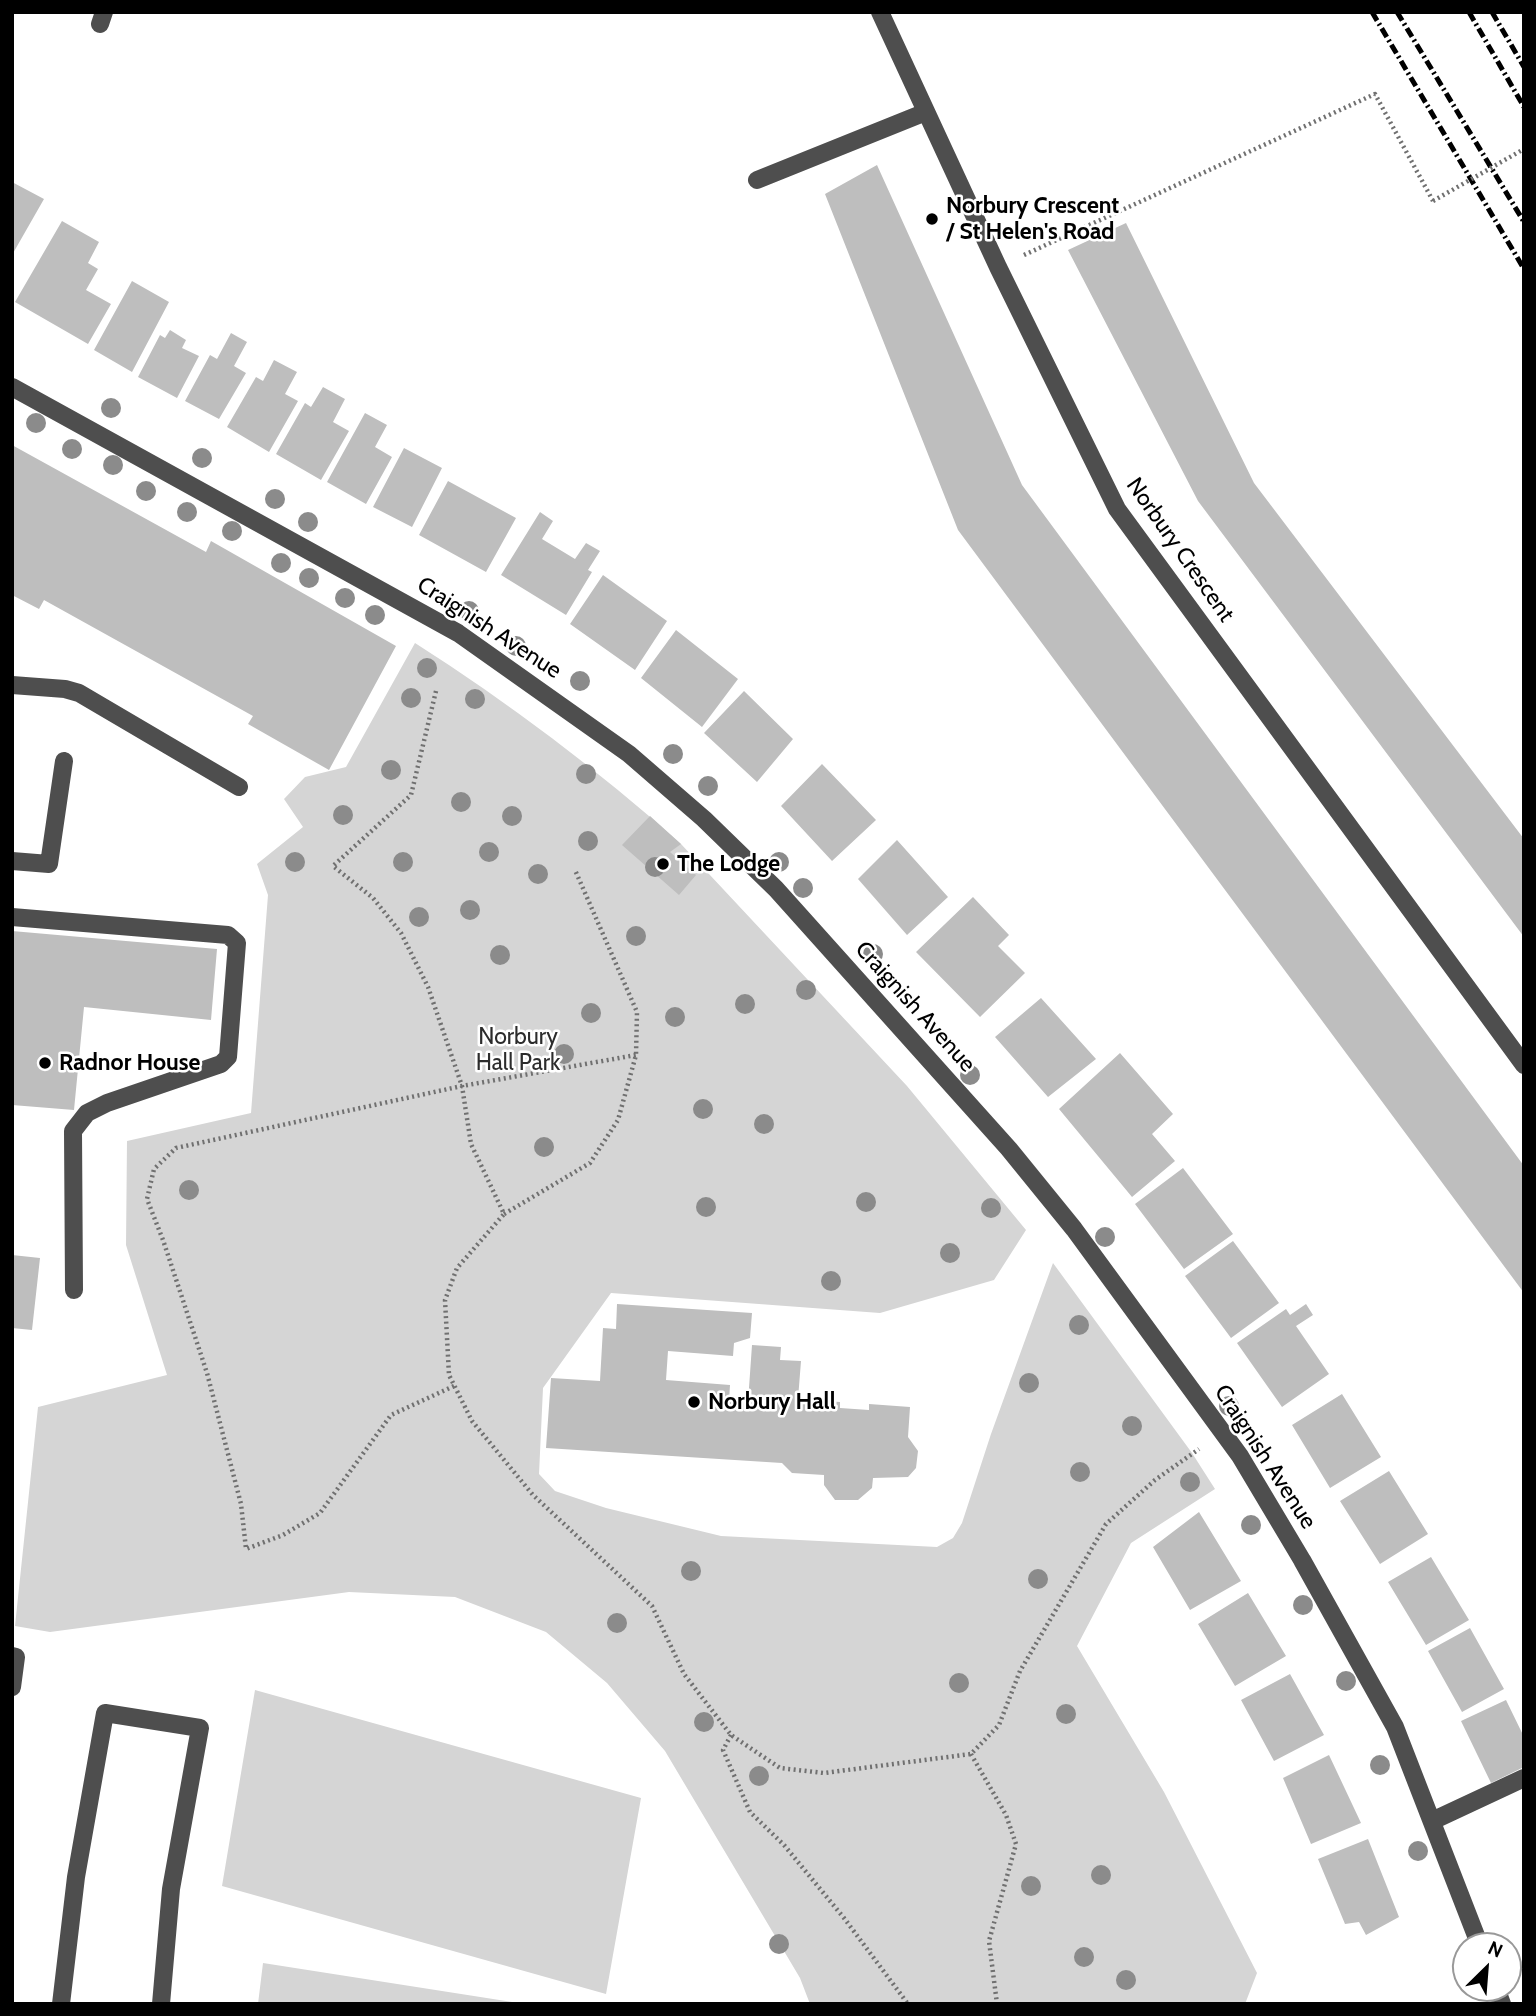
<!DOCTYPE html>
<style>
body{margin:0}
#map{position:relative;width:1536px;height:2016px;overflow:hidden;background:#fff;font-family:Cabin,sans-serif}
canvas{display:block}
.frame{position:absolute;inset:0;border:14px solid #000;pointer-events:none}
.north{position:absolute;left:1452px;top:1932px;width:70px;height:70px;box-sizing:border-box;background:#fff;border:2px solid #999;border-radius:50%;rotate:25deg;font-size:19px;font-weight:700;line-height:28px;text-align:center;color:#000}
.north::after{content:'';display:block;margin:auto;width:24px;height:32px;background:#000;clip-path:polygon(50% 0,100% 100%,50% 72%,0 100%)}
</style>
<div id="map">
<canvas width="1536" height="2016"></canvas>
<div class="frame"></div>
<div class="north">N</div>
</div>
<script>
const c = document.querySelector('canvas').getContext('2d');
c.lineJoin = 'round';
function fill(path, color) { c.fillStyle = color; c.fill(path, 'evenodd'); }
function stroke(path, color, width, dash) { c.strokeStyle = color; c.lineWidth = width; c.lineCap = dash ? 'butt' : 'round'; c.setLineDash(dash || []); c.stroke(path); }
function write(font, color, halo, rows, align = 'center') {
  c.font = font + ' Cabin,sans-serif'; c.lineWidth = 5; c.setLineDash([]); c.textBaseline = 'middle'; c.strokeStyle = halo; c.fillStyle = color; for (const [text, x, y, turn = 0] of rows) {
    c.save(); c.translate(x, y); c.rotate((+turn || 0) * Math.PI / 180); c.textAlign = isNaN(turn) ? turn : align; if (halo) c.strokeText(text, 0, 0); c.fillText(text, 0, 0); c.restore();
  }
}
fill(new Path2D(`
 M415 643C509 703 598 770 681 844L907 1086 1026 1230 994 1280 880 1313 611 1293 543 1388 539 1474 555 1491 606 1508 721 1536 937 1547 953 1538 962 1523 991 1434 1053 1263 1192 1453 1215 1489 1131 1543 1077 1646 1164 1792 1257 1973 1245 2004H810L800 1978 665 1751 607 1683 546 1632 455 1597 349 1592 50 1632 15 1626 38 1407 167 1375 126 1245 127 1141 251 1113 268 895 257 864 303 827 284 799 305 777 346 767Z
 M255 1690 641 1798 606 1994 222 1886Z
 M263 1963 525 2004H258Z`), '#d5d5d5');
fill(new Path2D(`
 M877 165 1022 485 1524 1166V1293L958 530 825 194Z
 M12 182 44 199 12 255Z
 M62 221 99 242 88 263 98 269 86 290 111 304 88 344 15 302Z
 M1126 223 1254 483 1524 839V937L1198 501 1068 250Z
 M132 281 169 302 132 372 94 350Z
 M170 330 186 340 182 348 199 356 177 398 138 377 160 335 165 338Z
 M231 333 247 342 234 366 246 373 219 419 185 401 210 355 217 359Z
 M274 360 297 372 285 394 298 401 269 452 227 427 256 377 263 381Z
 M323 387 345 399 333 422 349 431 321 480 276 454 305 403 311 407Z
 M365 413 387 425 375 447 392 457 366 504 327 482Z
 M12 445 206 552 211 541 396 646 329 770 248 724 253 716 44 600 39 609 12 595Z
 M404 448 442 468 412 527 373 507Z
 M448 481 516 518 486 572 419 535Z
 M540 512 553 521 542 539 575 559 586 543 600 551 588 570 592 572 566 615 501 575Z
 M603 575 667 621 635 670 570 624Z
 M676 630 738 679 702 727 641 678Z
 M744 691 793 739 757 782 704 733Z
 M822 764 876 820 832 861 781 806Z
 M650 816 681 844 670 852 696 875 679 895 622 845Z
 M897 840 948 897 907 935 858 879Z
 M973 897 1009 935 998 946 1025 973 980 1017 916 952Z
 M12 931 217 949 211 1020 84 1007 74 1110 12 1105Z
 M1041 998 1096 1059 1048 1097 995 1037Z
 M1120 1053 1173 1114 1152 1134 1175 1161 1132 1197 1059 1109Z
 M1183 1168 1233 1234 1184 1269 1135 1204Z
 M1233 1241 1279 1303 1231 1338 1185 1276Z
 M12 1255 40 1258 32 1330 12 1328Z
 M617 1304 752 1313 750 1338 734 1343 733 1356 668 1351 666 1380 730 1385 729 1401 748 1402 752 1345 781 1347 780 1360 801 1361 798 1399 840 1402V1408L869 1410V1404L910 1407 908 1437 918 1451 916 1468 908 1477 873 1478 872 1488 858 1500H835L824 1485V1475L792 1473 782 1463 546 1448 551 1378 600 1381 603 1328 616 1329Z
 M1306 1304 1313 1315 1296 1326 1329 1374 1282 1407 1237 1343 1286 1309 1290 1315Z
 M1342 1394 1381 1457 1330 1488 1292 1425Z
 M1389 1471 1428 1534 1380 1564 1340 1501Z
 M1199 1512 1241 1581 1190 1610 1153 1547Z
 M1431 1557 1469 1620 1426 1645 1388 1582Z
 M1248 1593 1286 1656 1235 1686 1198 1624Z
 M1470 1628 1504 1689 1462 1712 1428 1651Z
 M1290 1674 1324 1735 1274 1761 1241 1700Z
 M1506 1700 1524 1737V1767L1491 1783 1461 1721Z
 M1329 1755 1361 1823 1311 1844 1283 1778Z
 M1368 1839 1399 1917 1366 1935 1359 1922 1345 1924 1318 1859Z`), '#bebebe');
stroke(new Path2D(`
 M1024 255 1375 94 1433 201
 M436 691 411 795 333 866 373 898 401 933 428 987 462 1086 471 1144 504 1214 457 1268 445 1300 449 1375 472 1421 533 1495 652 1606 684 1674 731 1735 780 1768 824 1773 971 1754 999 1725 1020 1671 1106 1524 1155 1480 1199 1449
 M504 1214 590 1163 618 1120 636 1055 637 1012 575 870
 M454 1386 391 1415 320 1513 283 1535 246 1549 241 1504 207 1373 163 1240 147 1199 154 1169 176 1148 462 1086 636 1055
 M731 1735 723 1750 750 1812 784 1845 844 1918 908 2004
 M971 1754 1006 1815 1016 1844 989 1941 997 2004`), '#707070', 4.5, [2, 3.5]);
stroke(new Path2D(`
 M880 12 998 267 1117 509 1524 1065
 M100 24 104 12
 M757 180 926 112
 M12 387 458 633 629 754 704 819 776 889 1009 1149 1074 1229 1240 1456 1302 1560 1395 1727 1480 1946
 M12 685 65 689 79 693 239 787
 M12 861 49 864 64 761
 M12 917 228 935 237 943 228 1057 221 1064 107 1103 87 1113 73 1131 74 1290
 M12 1656 16 1657 12 1687
 M1432 1821 1524 1778
 M1496 1988 1502 2004
 M61 2004 76 1877 105 1713 200 1728 171 1889 161 2004`), '#4e4e4e', 18);
stroke(new Path2D(`
 M1372 12 1524 269
 M1397 12 1524 222
 M1469 12 1524 107
 M1492 12 1524 67`), '#000', 5, [10, 3.5, 2, 3.5]);
stroke(new Path2D(`
 M1433 201 1524 149`), '#707070', 4.5, [2, 3.5]);
c.fillStyle = '#8b8b8b';
for (const [x, y] of [
 [111,408],
 [36,423],
 [72,449],
 [202,458],
 [113,465],
 [146,491],
 [275,499],
 [187,512],
 [308,522],
 [232,531],
 [281,563],
 [309,578],
 [345,598],
 [469,611],
 [375,615],
 [516,646],
 [427,668],
 [580,681],
 [411,698],
 [475,699],
 [673,754],
 [391,770],
 [586,774],
 [708,786],
 [461,802],
 [343,815],
 [512,816],
 [588,841],
 [489,852],
 [295,862],
 [403,862],
 [779,862],
 [655,867],
 [538,874],
 [803,888],
 [470,910],
 [419,917],
 [636,936],
 [873,954],
 [500,955],
 [806,990],
 [745,1004],
 [591,1013],
 [675,1017],
 [564,1054],
 [970,1075],
 [703,1109],
 [764,1124],
 [544,1147],
 [189,1190],
 [866,1202],
 [706,1207],
 [991,1208],
 [1105,1237],
 [950,1253],
 [831,1281],
 [1079,1325],
 [1029,1383],
 [1229,1406],
 [1132,1426],
 [1080,1472],
 [1190,1482],
 [1251,1525],
 [691,1571],
 [1038,1579],
 [1303,1605],
 [617,1623],
 [1346,1681],
 [959,1683],
 [1066,1714],
 [704,1722],
 [1380,1765],
 [759,1776],
 [1418,1851],
 [1101,1875],
 [1031,1886],
 [779,1944],
 [1084,1957],
 [1126,1980]
]) { c.beginPath(); c.arc(x, y, 10, 0, 2 * Math.PI); c.fill(); }
for (const [x, y, r, color] of [
 [932,219,7,"#000"],
 [663,864,7,"#000"],
 [45,1063,7,"#000"],
 [694,1402,7,"#000"]
]) { const dot = new Path2D(); dot.arc(x, y, r, 0, 2 * Math.PI); c.fillStyle = color; c.fill(dot); stroke(dot, '#fff', 2.5); }
write('bold 23px', '#000', '#fff', [
 ["Norbury Crescent",946,206],
 ["/ St Helen's Road",946,232],
 ["The Lodge",677,864],
 ["Radnor House",59,1063],
 ["Norbury Hall",708,1402]
], 'left');
write('23px', '#000', '#fff', [
 ["Norbury Crescent",1180,550,55],
 ["Craignish Avenue",489,628,33],
 ["Craignish Avenue",915,1007,48],
 ["Craignish Avenue",1265,1457,57]
]);
write('23px', '#2c2c2c', '#fff', [
 ["Norbury",518,1037],
 ["Hall Park",518,1063]
]);
</script>
